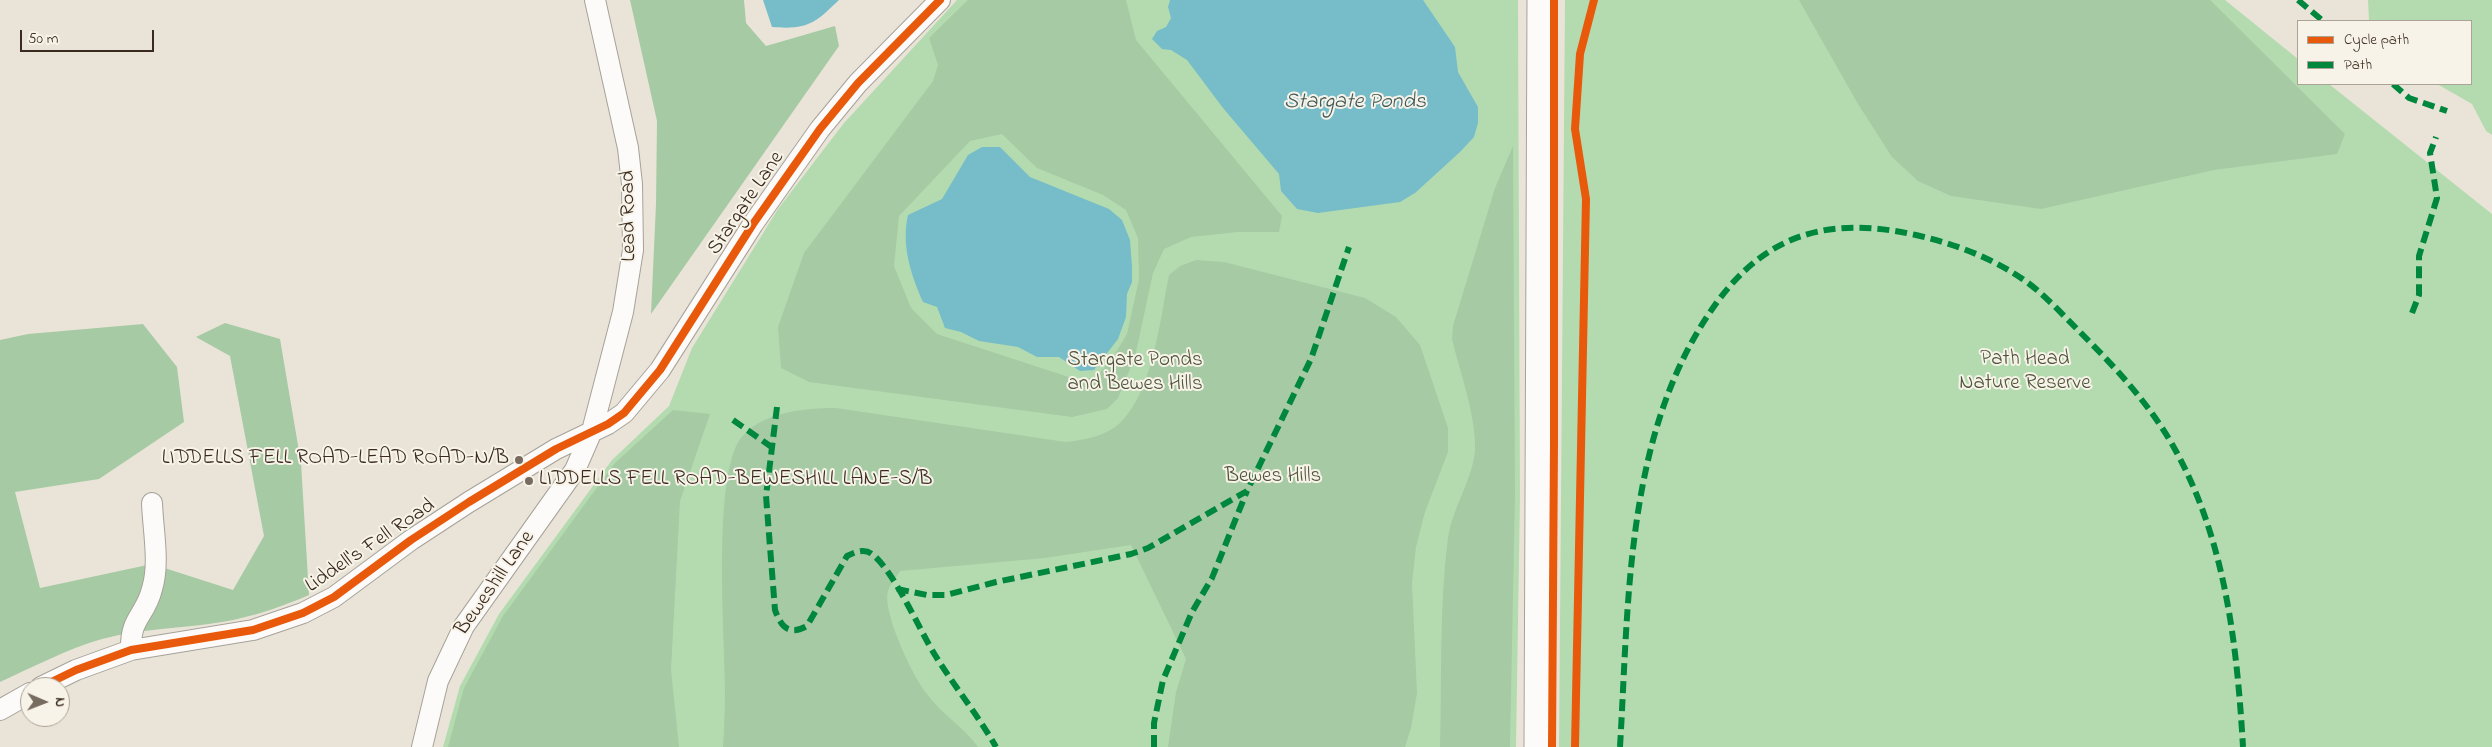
<!DOCTYPE html>
<style>
body{margin:0}
#map{position:relative;width:2492px;height:747px;overflow:hidden;background:#eae4d8;font-family:"Indie Flower",sans-serif}
canvas{display:block}
.legend{position:absolute;left:2297px;top:20px;width:175px;height:65px;box-sizing:border-box;background:#f7f3e8;border:1px solid #aca397;margin:0;padding:6px 9px;list-style:none;font-size:15px;color:#3b2a1e}
.legend li{display:flex;align-items:center;gap:10px;height:25px}
.legend b{width:25px;border:1px solid #aca397}
.north{position:absolute;left:20px;top:677px;width:50px;height:50px;box-sizing:border-box;background:#f7f3e8;border:1px solid #aca397;border-radius:50%;rotate:91deg;font-size:14px;font-weight:700;line-height:20px;text-align:center;color:#3b2a1e}
.north::after{content:'';display:block;margin:auto;width:18px;height:22px;background:#786b5f;clip-path:polygon(50% 0,100% 100%,50% 72%,0 100%)}
.scale{position:absolute;left:20px;top:30px;width:134px;height:22px;box-sizing:border-box;border:2px solid #3b2a1e;border-top:0;padding-left:6px;font-size:15px;line-height:18px;white-space:nowrap;color:#3b2a1e;-webkit-text-stroke:4px #f7f3e8;paint-order:stroke}
</style>
<div id="map">
<canvas width="2492" height="747"></canvas>
<ul class="legend">
<li><b style="height:6px;background:#e8590c"></b>Cycle path</li>
<li><b style="height:6px;background:#00873e"></b>Path</li>
</ul>
<div class="north">N</div>
<div class="scale">50 m</div>
</div>
<script>
const c = document.querySelector('canvas').getContext('2d');
c.lineJoin = 'round';
function fill(path, color) { c.fillStyle = color; c.fill(path, 'evenodd'); }
function stroke(path, color, width, dash) { c.strokeStyle = color; c.lineWidth = width; c.lineCap = dash ? 'butt' : 'round'; c.setLineDash(dash || []); c.stroke(path); }
function write(font, color, halo, rows, align = 'center') {
  c.font = font + ' "Indie Flower",sans-serif'; c.lineWidth = 4; c.setLineDash([]); c.textBaseline = 'middle'; c.strokeStyle = halo; c.fillStyle = color; for (const [text, x, y, turn = 0] of rows) {
    c.save(); c.translate(x, y); c.rotate((+turn || 0) * Math.PI / 180); c.textAlign = isNaN(turn) ? turn : align; if (halo) c.strokeText(text, 0, 0); c.fillText(text, 0, 0); c.restore();
  }
}
fill(new Path2D(`
 M957 0H1518L1520 498 1516 747H443L460 686 499 614 612 460 669 406 692 348 778 209 844 123Z
 M1565 0H2225L2298 59V84H2329L2492 214V747H1559Z
 M2368 0H2492V135L2486 131 2472 104 2437 84H2471V21H2369Z`), '#b4dbb0');
fill(new Path2D(`
 M630 0H744L746 23 766 46 835 26 839 46 651 314 656 204 657 121Z
 M968 0H1126L1136 40 1282 216 1279 232H1238L1191 237 1164 249 1153 273 1135 357 1118 398 1107 409 1072 417 809 382 781 368 778 327 804 253 933 81 938 65 929 38ZM1002 134 1037 168 1103 195 1126 210 1138 238 1139 279 1127 334 1112 359 1096 377 1078 380 937 334 911 308 894 266 899 216 970 141Z
 M1799 0H2210L2345 134 2337 154 2214 170 2041 209 1951 196 1918 181 1892 157 1858 104Z
 M1513 146 1515 495 1510 747H1440C1442 678 1439 607 1448 538 1452 507 1477 473 1475 443 1474 409 1460 373 1452 339L1453 326 1495 188Z
 M1196 260 1224 262 1365 298 1396 317 1420 345 1448 428V452L1425 512 1416 547 1412 583 1417 693 1411 728 1405 747H1168L1176 692 1186 659 1131 545 1045 558 900 571C897 577 890 584 888 591 882 612 913 677 927 694 941 714 964 727 978 747H723C724 728 725 709 725 690 725 638 712 475 741 438 762 412 804 408 836 408L1066 442C1084 440 1106 436 1120 423 1153 391 1160 319 1169 275L1180 266Z
 M225 323 280 339 301 463 309 595C281 607 252 617 222 622 182 629 141 628 102 639 67 649 33 667 0 682V340L28 334 143 324 177 367 184 422 99 479 15 492 40 588 152 564 233 590 264 536 230 356 196 337Z
 M673 410 710 414 680 501 671 670 679 747H448L464 688 503 616 615 463Z`), '#a6caa4');
fill(new Path2D(`
 M763 0H839C815 23 808 30 772 27Z
 M1170 0H1423L1455 47 1458 72 1478 107V123L1474 137 1460 152 1415 193 1400 202 1318 213 1297 209 1281 191 1279 174 1223 108 1187 60 1171 50 1162 49 1152 39 1157 31 1166 27 1171 18 1168 7Z
 M982 147H1000L1030 177 1109 209 1122 220 1130 240 1132 266V282L1127 294 1126 317 1118 339 1094 370 1080 371 1059 357H1037L1018 347 979 341 961 332 945 328 937 307 923 302C911 275 901 245 908 215L942 199 968 155Z`), '#76bdc9');
const minor = new Path2D(`
 M131 650C130 617 145 617 152 589 160 563 153 531 152 503
 M41 687 76 670 131 650 253 630 303 613 334 597 411 540 469 502 556 449 608 424 624 413 660 370 753 224 820 129 858 83 940 0
 M0 710 30 693
 M422 747 438 681 464 626 575 470 592 431 623 312 633 250 632 184 628 148 595 0`);
const major = new Path2D(`
 M1537 747 1540 0`);
stroke(minor, '#a7a299', 22);
stroke(major, '#a7a299', 27);
stroke(minor, '#fcfbf9', 20);
stroke(major, '#fcfbf9', 25);
stroke(new Path2D(`
 M2298 0 2323 21
 M2393 84 2409 98 2447 111
 M2412 313 2419 295V256L2437 198 2430 153 2436 137
 M777 407 766 496 775 610C781 627 789 636 807 626L847 556C855 552 864 548 872 554 894 571 919 629 935 655 954 686 978 715 996 747
 M733 420 773 448
 M897 589 927 595H946L996 582 1131 554 1148 548 1247 491 1311 359 1349 247
 M1154 747V723L1163 680 1192 612 1212 578 1247 491
 M1620 747C1629 599 1625 431 1715 305 1767 232 1831 216 1916 235 1954 244 1988 256 2021 278 2041 291 2059 311 2076 328 2114 366 2152 406 2177 453 2226 544 2237 646 2243 747`), '#00873e', 6, [12, 6]);
stroke(new Path2D(`
 M41 687 76 670 131 650 253 630 303 613 334 597 411 540 469 502 556 449 608 424 624 413 660 370 753 224 820 129 858 83 940 0
 M1552 747 1554 443V0
 M1575 747 1586 199 1575 129 1580 54 1594 0`), '#e8590c', 8);
for (const [x, y, r, color] of [
 [519,460,5,"#786b5f"],
 [529,481,5,"#786b5f"]
]) { const dot = new Path2D(); dot.arc(x, y, r, 0, 2 * Math.PI); c.fillStyle = color; c.fill(dot); stroke(dot, '#f7f3e8', 2); }
write('21px', '#3b2a1e', '#f7f3e8', [
 ["Stargate Lane",747,204,-56],
 ["Lead Road",630,216,-91],
 ["Liddell's Fell Road",371,547,-34],
 ["Beweshill Lane",496,584,-55]
]);
write('21px', '#4e543a', '#f7f3e8', [
 ["Path Head",2025,361],
 ["Nature Reserve",2025,385],
 ["Stargate Ponds",1135,362],
 ["and Bewes Hills",1135,386],
 ["Bewes Hills",1273,478]
]);
write('21px', '#3b2a1e', '#f7f3e8', [
 ["LIDDELLS FELL ROAD-LEAD ROAD-N/B",509,460],
 ["LIDDELLS FELL ROAD-BEWESHILL LANE-S/B",539,481,"left"]
], 'right');
write('italic 22px', '#3e5858', '#f7f3e8', [
 ["Stargate Ponds",1355,103]
]);
</script>
